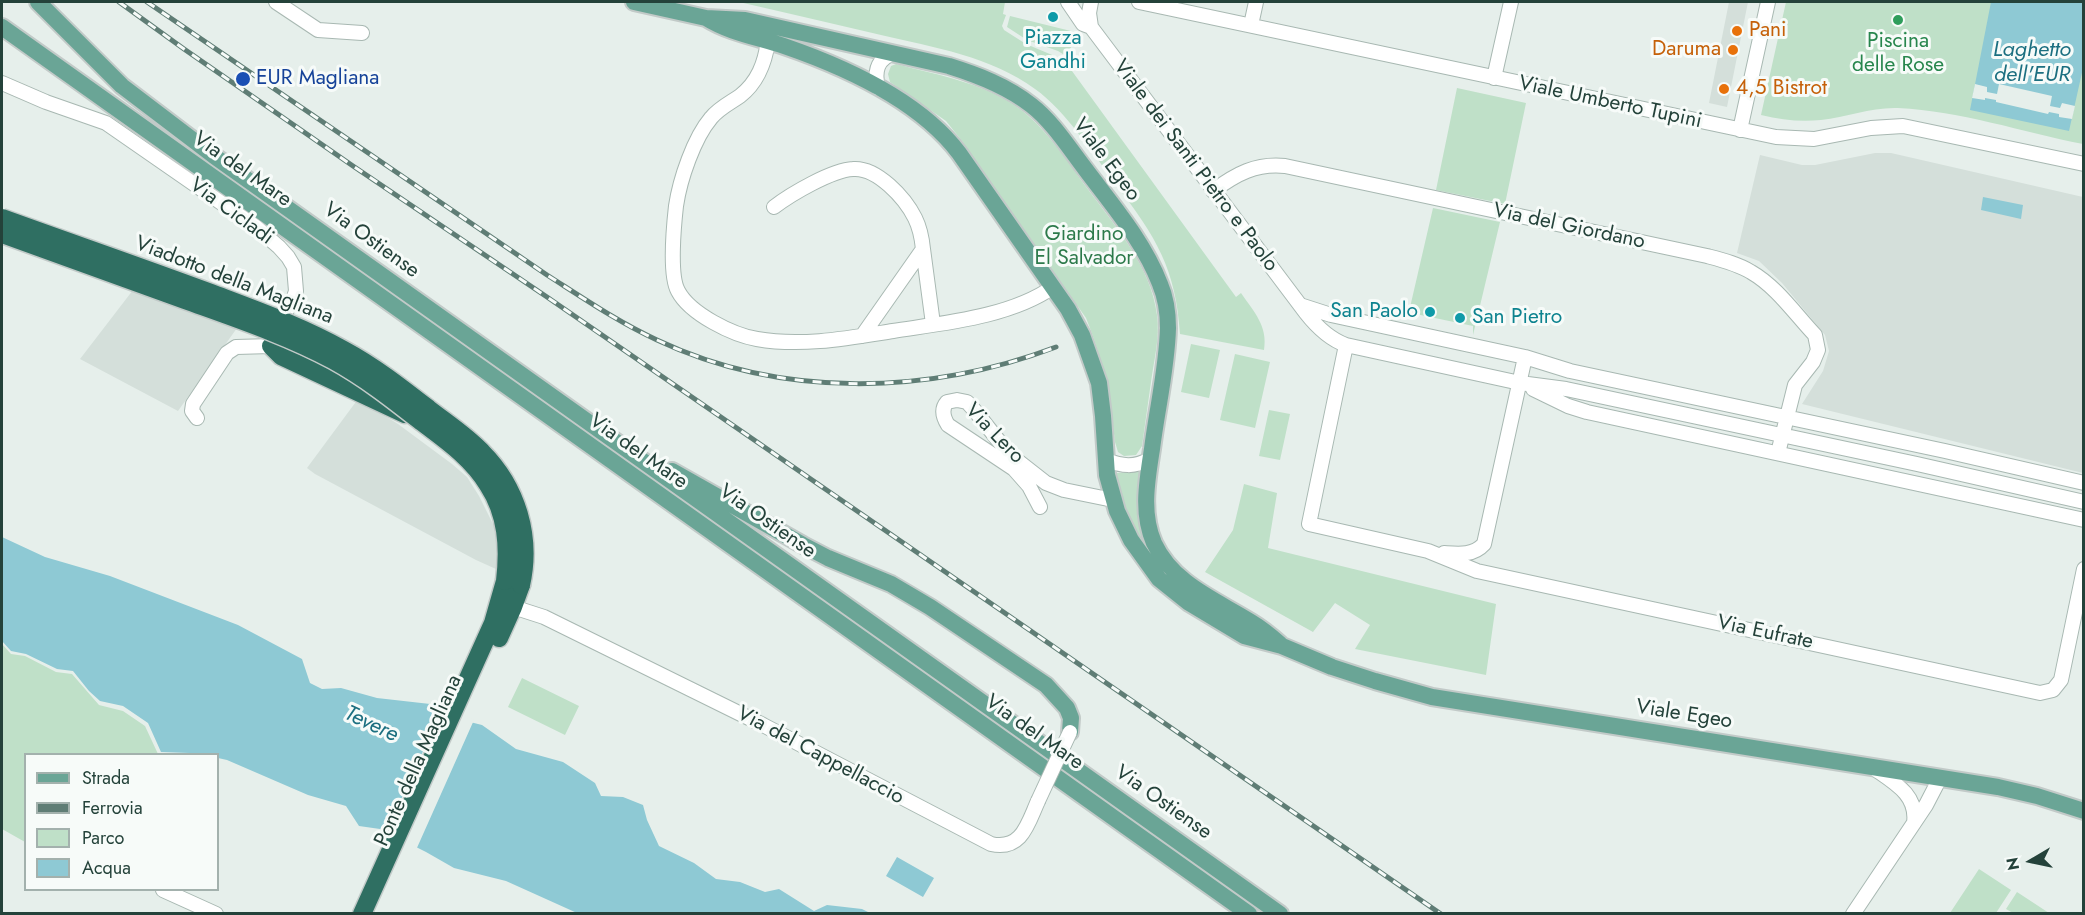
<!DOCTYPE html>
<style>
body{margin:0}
#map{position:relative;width:2085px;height:915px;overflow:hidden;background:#e6efeb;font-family:Jost,sans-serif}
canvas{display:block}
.frame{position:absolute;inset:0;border:3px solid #24423a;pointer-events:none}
.legend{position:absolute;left:24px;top:753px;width:195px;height:138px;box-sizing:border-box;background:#f7fbf9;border:2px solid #a3b1ad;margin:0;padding:8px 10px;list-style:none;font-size:18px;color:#24423a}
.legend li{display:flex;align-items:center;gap:12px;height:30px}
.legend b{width:30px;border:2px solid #a3b1ad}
.north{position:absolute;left:2001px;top:831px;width:60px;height:60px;-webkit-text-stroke:4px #f7fbf9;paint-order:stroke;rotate:261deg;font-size:16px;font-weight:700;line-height:24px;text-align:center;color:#24423a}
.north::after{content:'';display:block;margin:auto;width:21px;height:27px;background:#24423a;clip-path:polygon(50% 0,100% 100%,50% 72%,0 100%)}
</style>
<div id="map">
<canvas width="2085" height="915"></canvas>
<div class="frame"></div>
<ul class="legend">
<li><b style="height:8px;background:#6aa596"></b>Strada</li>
<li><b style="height:8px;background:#5f7d75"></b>Ferrovia</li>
<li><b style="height:16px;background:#bfe0c8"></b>Parco</li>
<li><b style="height:16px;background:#8ec9d4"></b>Acqua</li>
</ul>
<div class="north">N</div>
</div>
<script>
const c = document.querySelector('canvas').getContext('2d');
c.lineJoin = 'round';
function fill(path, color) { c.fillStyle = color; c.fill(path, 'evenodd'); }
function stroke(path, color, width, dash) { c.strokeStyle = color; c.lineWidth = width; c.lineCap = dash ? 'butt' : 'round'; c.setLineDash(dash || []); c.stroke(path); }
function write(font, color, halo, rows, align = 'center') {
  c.font = font + ' Jost,sans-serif'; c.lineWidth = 6; c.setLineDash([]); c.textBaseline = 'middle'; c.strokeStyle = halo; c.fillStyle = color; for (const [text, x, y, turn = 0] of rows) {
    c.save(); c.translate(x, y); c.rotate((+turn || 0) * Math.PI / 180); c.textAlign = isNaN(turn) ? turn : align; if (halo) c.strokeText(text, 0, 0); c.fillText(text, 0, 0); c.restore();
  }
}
fill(new Path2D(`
 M1729 2H1748L1727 107 1709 103Z
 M1875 153H1891L2083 197V473L1802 404 1823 371 1829 351 1825 335 1782 283 1759 261 1737 253 1760 155 1802 165H1815Z
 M133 290 237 328 178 411 80 359Z
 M358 399 398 424 452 464 467 477 479 496 494 526 496 541V569L476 560 315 474 307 468Z`), '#d4dfda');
fill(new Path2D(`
 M739 2H1005L1003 14 1006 15 1002 26 1004 30 1026 44 1064 60 1236 297 1241 293C1254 312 1268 326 1264 350L1180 334C1176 269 1156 237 1117 186 1094 155 1066 111 1035 89 992 57 933 47 881 35 834 24 787 13 739 2Z
 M1786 2H2083V144C2022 132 1961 111 1898 108 1872 107 1847 117 1821 120 1800 122 1782 120 1761 115Z
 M1010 16 1079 33 1066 56 1058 51 1027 40 1007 27Z
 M896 64C934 74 974 81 1008 101 1042 121 1064 157 1087 188 1115 226 1151 266 1157 315 1160 338 1154 360 1151 382 1148 403 1145 425 1142 446L1136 455 1124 456 1118 452 1115 442C1110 395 1104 363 1086 318L962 141 946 121 890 82 888 74 891 66Z
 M1457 88 1526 103 1505 204 1436 190Z
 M1433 208 1500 222 1473 335V326L1411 313 1408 316Z
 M1191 344 1220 350 1209 398 1181 392Z
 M1235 354 1270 362 1255 428 1220 420Z
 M1269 410 1290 414 1280 460 1259 456Z
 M1141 472 1161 570 1128 522 1115 473Z
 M1244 484 1277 493 1268 548 1496 604 1486 675 1355 649 1370 625 1335 603 1313 632 1205 572 1233 530Z
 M2 644 11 654 25 656 56 672 72 674 99 705 123 711 145 726 158 754H26L25 842 2 829Z
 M522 678 579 706 565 735 508 707Z
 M1979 869 2011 890 1996 913H1950Z
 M2017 892 2049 913H2013L2006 909Z`), '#bfe0c8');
fill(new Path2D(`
 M1991 2H2083V68L2069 131 1970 110Z
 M1983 197 2023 205 2021 219 1981 210Z
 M2 537 45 557 110 576 238 625 302 659 310 683 322 689 341 688 377 698 439 705 470 722 482 725 516 749 563 762 595 783 601 796 623 797 643 805 647 820 659 846 694 863 716 879 740 882 765 892 779 889 814 911 827 905 862 909 870 913H577L506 881 454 868 426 852 380 829 359 826 346 806 308 795 227 760 218 758V754L161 752 148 723 123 706 100 701 89 691 73 671 57 669 26 654 11 651 2 641Z
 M897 857 934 878 923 897 886 876Z`), '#8ec9d4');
fill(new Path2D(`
 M1975 84 1987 87V92L1997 94 1999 84 2052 96 2050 106 2060 108 2062 103 2075 106 2072 119 2059 117V114L2049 112 2048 114 1996 102V100L1985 98V100L1972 98Z
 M444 705 474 720 416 850 385 835Z`), '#e6efeb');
const minor = new Path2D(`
 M276 2 318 30 362 33
 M1068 2 1083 24 1091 27
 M1091 2 1089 13 1091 27 1306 313C1317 327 1329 339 1346 345L1520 383 1566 389 1917 464 2084 502
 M1139 2 1776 137 1814 139 1871 128 1903 126 2084 164
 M1251 25 1256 2
 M768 41C765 63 758 82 740 96 730 103 719 108 711 118 694 138 680 179 676 206 674 224 669 275 678 291 690 314 733 335 757 339 802 347 849 338 893 331 944 323 1010 317 1053 287
 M1494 78 1511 2
 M2 83 46 102 106 123 256 227 279 247 288 257 294 267 296 291 293 300 272 335 271 346 236 347 227 353 193 404 192 411 197 418
 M878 88C874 71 877 59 894 53
 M1740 130 1768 2
 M1213 191C1236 174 1256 163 1285 166L1707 256C1722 260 1738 264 1751 272 1777 287 1795 314 1815 335L1818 350 1813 362 1795 385 1778 453
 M774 207C791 194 832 170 853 169 877 167 905 198 915 218 920 228 922 239 923 249
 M1300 305 1331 315 1525 357 1570 371 1945 451 2084 483
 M862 336 923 249 933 324
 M1346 345 1309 524 1428 551 1477 571 2040 693 2053 690 2061 680 2084 569
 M1533 389 1568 406 1587 412 2084 520
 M1106 460C1122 466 1134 468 1150 459
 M1040 507 1029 486 1014 469 948 425C943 417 941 409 947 402L957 400 967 402 976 412 1009 454 1046 483 1064 490 1113 500
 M1444 553C1458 554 1473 556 1484 544L1525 357
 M513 607 544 617 763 725 991 844C1022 851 1028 823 1038 801
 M1872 767C1893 782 1918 794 1914 823
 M163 890 216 914
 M1853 914 1926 805 1940 778`);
const major = new Path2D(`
 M38 2 122 86 214 156 1280 914
 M634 2 706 18 745 20 949 66C978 75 1007 86 1031 105 1053 122 1069 148 1086 170 1113 206 1144 242 1160 284 1166 298 1168 313 1168 328 1167 368 1157 409 1152 449 1147 481 1141 513 1154 543 1173 584 1216 600 1251 622 1261 628 1271 636 1280 644
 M706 18C730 33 757 37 784 46 845 67 919 100 959 153L1068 309 1082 335 1099 383 1103 416 1107 475 1117 511 1131 540 1159 579 1189 603 1244 636 1282 646 1332 667 1375 681 1432 697 1998 787 2037 796 2084 811
 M2 27 1249 914
 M672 471 803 545 828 558 891 584 930 607 1046 685 1067 708 1071 718 1070 732`);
const highway = new Path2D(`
 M271 346 281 356 405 414
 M499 638 513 607 521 585
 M362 914 493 623 505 581`);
stroke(minor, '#a8b8b2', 16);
stroke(major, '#c2cac8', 20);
stroke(highway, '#c2cac8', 21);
stroke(minor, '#fff', 14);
stroke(major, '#6aa596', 16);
stroke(highway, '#2f6f62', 18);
const rail = new Path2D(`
 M119 2 184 49 353 166 547 297 1441 914
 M147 2 547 275C583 298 618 322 657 340 782 399 929 395 1056 347`);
stroke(rail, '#5f7d75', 5);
stroke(rail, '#f7fbf9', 3, [9]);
const minorBridge = new Path2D(`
 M1038 801 1070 732`);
const highwayBridge = new Path2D(`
 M2 218C71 243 141 267 211 293 256 310 301 326 344 350 374 366 402 388 429 409 447 423 467 436 482 452 517 487 532 537 521 585
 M2 234C63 256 124 278 185 300 235 318 286 335 333 360 364 377 391 398 419 420 444 439 471 457 488 485 507 514 509 547 505 581`);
stroke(minorBridge, '#a8b8b2', 16, []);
stroke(highwayBridge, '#c2cac8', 21, []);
stroke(minorBridge, '#fff', 14);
stroke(highwayBridge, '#2f6f62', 18);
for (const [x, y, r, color] of [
 [1053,17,6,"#0f9aa8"],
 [1898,20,6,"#2e9e5b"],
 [1737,31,6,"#e8710a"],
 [1733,50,6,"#e8710a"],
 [243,79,8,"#1a4fb4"],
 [1724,89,6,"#e8710a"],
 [1430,312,6,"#0f9aa8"],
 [1460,318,6,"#0f9aa8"]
]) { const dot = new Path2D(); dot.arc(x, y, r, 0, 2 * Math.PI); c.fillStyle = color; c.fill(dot); stroke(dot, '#f7fbf9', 2); }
write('21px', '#c56008', '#f7fbf9', [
 ["Pani",1749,31],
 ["Daruma",1721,50,"right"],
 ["4,5 Bistrot",1736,89]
], 'left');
write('21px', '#0d838f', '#f7fbf9', [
 ["Piazza",1053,39],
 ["Gandhi",1053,63],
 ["San Paolo",1418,312,"right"],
 ["San Pietro",1472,318,"left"]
]);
write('21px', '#27864d', '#f7fbf9', [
 ["Piscina",1898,42],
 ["delle Rose",1898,66]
]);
write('21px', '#164399', '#f7fbf9', [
 ["EUR Magliana",256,79]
], 'left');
write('21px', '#24423a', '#f7fbf9', [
 ["Viale Umberto Tupini",1610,103,12],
 ["Viale Egeo",1106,160,53],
 ["Viale dei Santi Pietro e Paolo",1195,166,53],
 ["Via del Mare",242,170,35],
 ["Via Cicladi",231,212,36],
 ["Via del Giordano",1569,227,12],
 ["Via Ostiense",371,241,36],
 ["Viadotto della Magliana",234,281,21],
 ["Via Lero",994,434,46],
 ["Via del Mare",638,452,35],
 ["Via Ostiense",767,522,35],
 ["Via Eufrate",1765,633,12],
 ["Viale Egeo",1684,715,9],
 ["Via del Mare",1034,733,35],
 ["Via del Cappellaccio",820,756,28],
 ["Ponte della Magliana",419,761,-66],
 ["Via Ostiense",1163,803,35]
]);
write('21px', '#2d7a4b', '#f7fbf9', [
 ["Giardino",1084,235],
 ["El Salvador",1084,259]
]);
write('italic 22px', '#1c6f80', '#f7fbf9', [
 ["Laghetto",2032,51],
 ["dell'EUR",2032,76],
 ["Tevere",371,725,25]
]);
</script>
